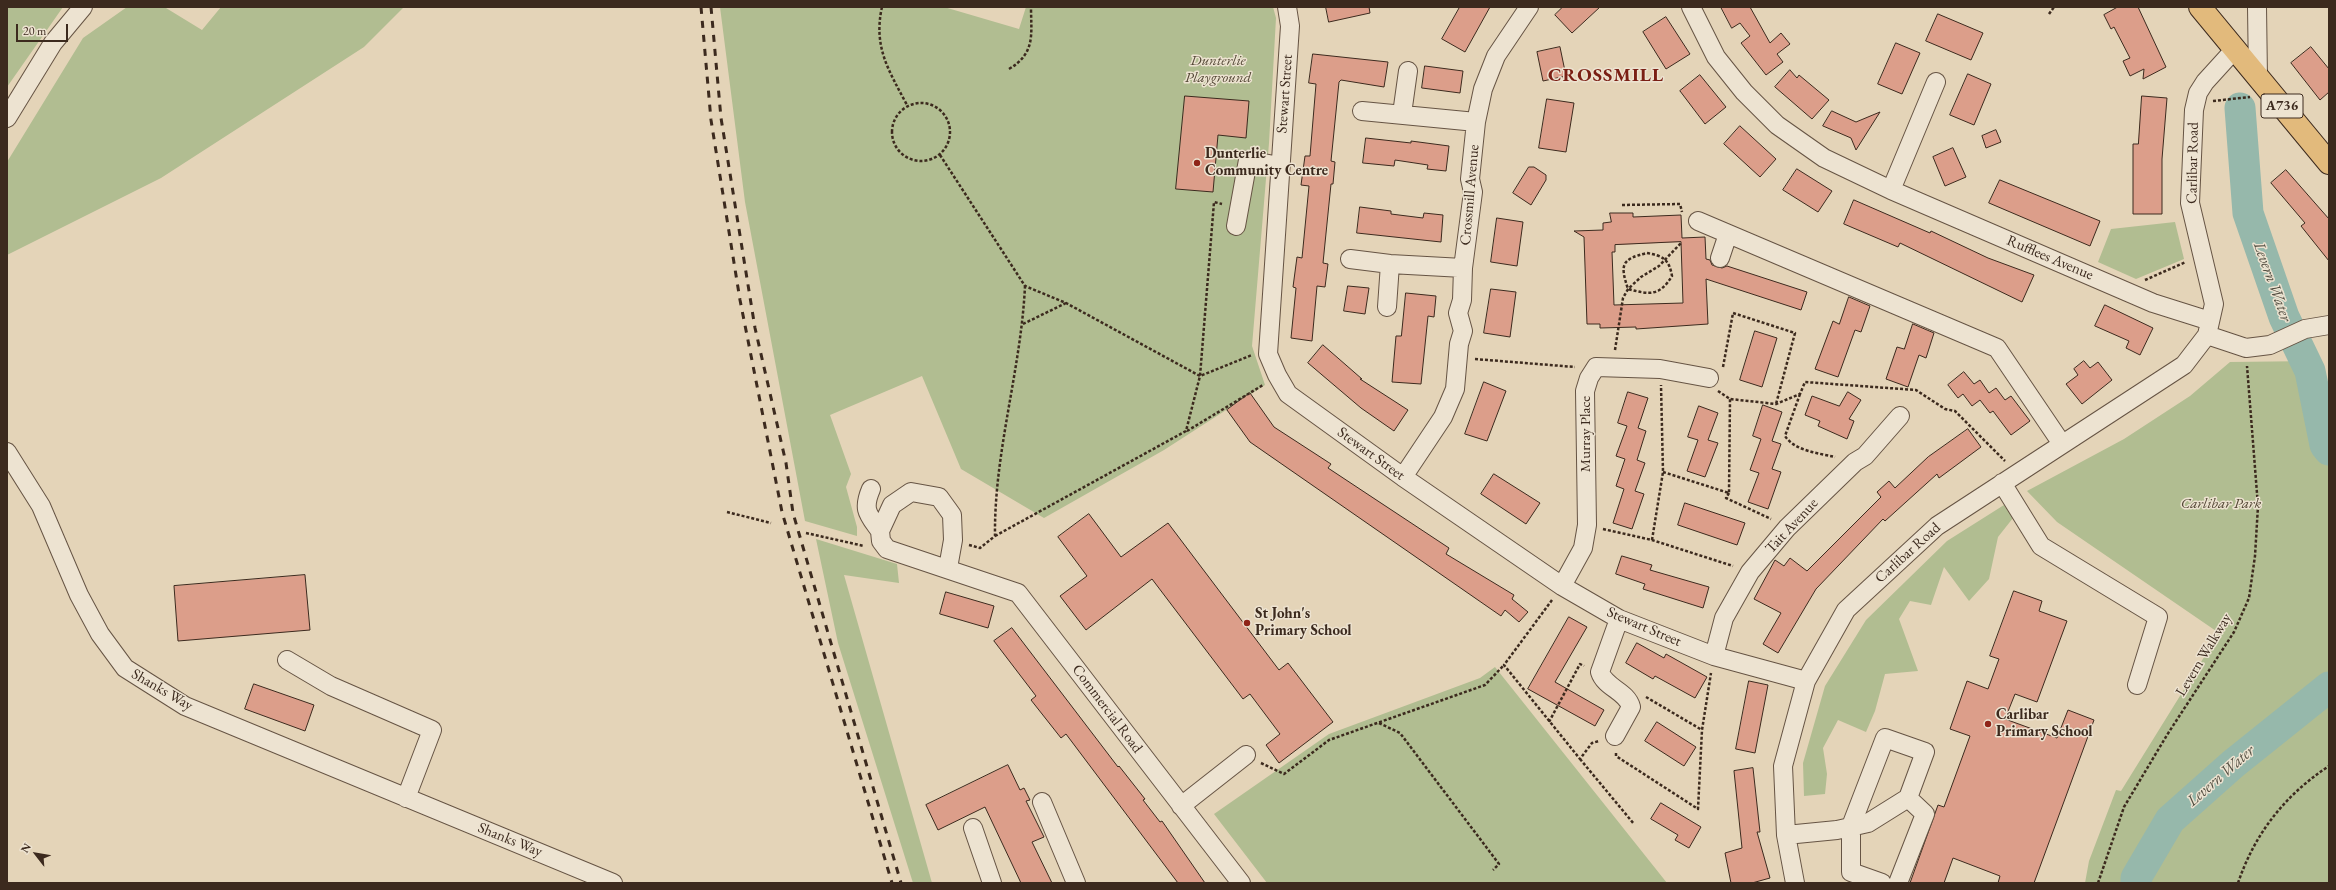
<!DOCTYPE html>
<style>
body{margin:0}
#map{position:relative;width:2336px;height:890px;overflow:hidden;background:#e4d4b8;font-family:"EB Garamond",serif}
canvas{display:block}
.frame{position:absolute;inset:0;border:8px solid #3c2a1e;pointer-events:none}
.north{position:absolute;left:16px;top:834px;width:40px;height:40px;-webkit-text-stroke:3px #ede3d1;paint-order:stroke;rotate:301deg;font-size:11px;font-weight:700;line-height:16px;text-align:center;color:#3c2a1e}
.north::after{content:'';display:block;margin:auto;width:14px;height:18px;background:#3c2a1e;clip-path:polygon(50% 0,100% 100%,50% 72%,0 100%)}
.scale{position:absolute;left:16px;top:24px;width:52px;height:18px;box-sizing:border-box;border:2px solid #3c2a1e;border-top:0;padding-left:5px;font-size:12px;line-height:14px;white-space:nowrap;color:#3c2a1e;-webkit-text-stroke:3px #ede3d1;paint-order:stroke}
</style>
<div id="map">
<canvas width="2336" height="890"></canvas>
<div class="frame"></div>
<div class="north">N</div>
<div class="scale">20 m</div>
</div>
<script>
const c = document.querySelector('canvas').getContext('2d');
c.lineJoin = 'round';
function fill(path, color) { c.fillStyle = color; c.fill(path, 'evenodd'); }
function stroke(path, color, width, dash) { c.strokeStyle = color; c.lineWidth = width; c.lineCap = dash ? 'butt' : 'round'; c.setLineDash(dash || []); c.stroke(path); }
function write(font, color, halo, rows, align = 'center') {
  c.font = font + ' "EB Garamond",serif'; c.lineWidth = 3; c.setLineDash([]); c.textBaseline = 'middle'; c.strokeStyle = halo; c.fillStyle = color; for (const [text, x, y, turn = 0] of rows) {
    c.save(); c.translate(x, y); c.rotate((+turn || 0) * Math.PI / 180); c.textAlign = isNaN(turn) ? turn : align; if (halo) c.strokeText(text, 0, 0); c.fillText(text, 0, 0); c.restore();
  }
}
fill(new Path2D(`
 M7 7H63L7 87Z
 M127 7 166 8 202 30 221 7H404L364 47 161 178 7 255V162L83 38Z
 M720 7H944L1019 29 1026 7H1273L1276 18 1269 143 1252 346 1265 385 1164 450 1044 518 961 469 922 376 830 415 851 474 846 487 857 527V536L805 521 745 202Z
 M2175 222 2184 259 2136 279 2098 262 2111 229Z
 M2315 361 2329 419V883H2085L2089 861 2116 790 2121 791 2219 633 2057 522 2027 491 2124 439 2190 396 2230 362Z
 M2004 505 2013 518 1998 537 1989 579 1969 601 1944 567 1931 605 1910 601 1899 619 1918 671 1885 674 1875 711 1866 732 1838 720 1823 748 1827 774 1825 794 1804 796 1803 763 1825 686 1866 620 1947 541Z
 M816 539 897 564 899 583 844 575 932 883H913L838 643Z
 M1495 667 1667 883H1267L1214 814 1329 734 1480 678Z`), '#b1bd91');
stroke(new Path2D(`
 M2240 108 2248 213 2284 317 2310 371 2325 445 2329 450
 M2136 883V878L2170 820 2233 764 2329 687`), '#96b8ab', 31);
const building = new Path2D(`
 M1326 7H1369L1370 13 1329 22Z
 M1460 7H1490L1465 52 1442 39Z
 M1563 7H1600L1572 33 1555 15Z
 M1721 7H1750L1770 43 1781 33 1790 44 1777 54 1783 62 1766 75 1741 43 1750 36 1740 23 1732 28Z
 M2118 7H2138L2166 67 2143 79 2144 69 2130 76 2123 61 2130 58 2114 27 2111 29 2104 15Z
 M1938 14 1983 33 1971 60 1926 41Z
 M1666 17 1690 54 1666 69 1643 32Z
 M1896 43 1920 53 1902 94 1878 84Z
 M1560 47 1566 76 1543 81 1537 52Z
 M2311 47 2329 69V92L2320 100 2291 63Z
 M1313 54 1388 62 1384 87 1341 80 1339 82 1331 161 1335 162 1333 184H1331L1323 263 1328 264 1325 287 1317 286 1312 341 1291 338 1296 288 1293 287 1297 257 1302 258 1309 186 1301 185 1305 156H1310L1316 84 1309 83Z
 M1425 66 1463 71 1460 93 1422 88Z
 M1790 70 1797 78 1799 75 1829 100 1812 119 1775 87Z
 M1968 74 1991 84 1974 125 1950 115Z
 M1700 75 1726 107 1705 124 1680 91Z
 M1185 96 1249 101 1246 138 1218 135 1213 192 1176 189Z
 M2142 96 2167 98 2162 159V214H2133V144H2138Z
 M1547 99 1574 103 1566 152 1539 148Z
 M1832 111 1856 122 1880 112 1856 150 1851 138 1823 126Z
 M1740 126 1776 159 1760 177 1724 144Z
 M1996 130 2001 142 1986 148 1982 136Z
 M1366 138 1411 143V141L1449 146 1446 171 1427 169 1428 165 1395 160 1394 166 1363 163Z
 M1953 148 1966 177 1945 186 1933 157Z
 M1529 167H1534L1546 175V180L1531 205 1513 193Z
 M1797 169 1832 191 1818 212 1783 190Z
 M2286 170 2329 219V261L2301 226 2305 223 2271 183Z
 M2000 180 2100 221 2090 246 1989 203Z
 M1854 200 1930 233 1931 231 1988 258 2034 275 2022 302 1900 243 1898 247 1844 224Z
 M1360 207 1391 211V214L1423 218 1424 213 1443 215 1441 242 1357 233Z
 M1610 213H1633V217L1681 215 1682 238 1705 237 1706 259 1710 260 1712 265 1722 268 1727 266 1807 292 1801 310 1706 279 1708 324 1636 329V327L1600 328V324H1587L1584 237 1574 231 1603 230V223L1611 222ZM1681 242 1683 303 1614 305 1612 252H1615V245Z
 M1497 218 1523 222 1517 266 1491 262Z
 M1348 286 1369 288 1365 314 1344 311Z
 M1491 289 1516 292 1510 337 1484 333Z
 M1406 293 1436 296 1434 317 1428 316 1421 384 1392 382 1396 336H1401Z
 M1849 297 1870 306 1861 332 1855 330 1838 377 1815 369 1833 321 1839 324Z
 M2105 305 2153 328 2140 355 2126 348 2129 341 2095 326Z
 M1913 324 1934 333 1926 358 1919 355 1908 387 1886 379 1897 347 1904 349Z
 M1755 331 1777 338 1762 387 1740 380Z
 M1323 345 1362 379H1360L1408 410 1394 431 1361 408 1308 363Z
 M2084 361 2090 368 2098 362 2112 380 2082 404 2066 384 2078 375 2074 369Z
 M1964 372 1974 384 1980 380 1989 393 1996 388 2005 400 2011 396 2030 421 2011 435 1993 411 1990 413 1980 400 1972 406 1963 394 1958 398 1948 385Z
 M1484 382 1506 391 1487 441 1465 434Z
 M1628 392 1648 398 1638 428 1646 431 1637 460 1645 463 1635 491 1644 494 1632 529 1613 523 1624 489 1616 486 1625 459 1616 456 1627 426 1618 423Z
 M1848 392 1861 400 1849 419 1854 421 1847 439 1818 426 1820 421 1805 415 1812 396 1839 406Z
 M1250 393 1274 427 1331 464 1328 468 1449 548 1446 554 1514 595 1512 599 1528 612 1519 622 1505 610 1501 616 1250 442 1227 410Z
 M1763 405 1782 412 1772 441 1781 444 1772 469 1781 472 1768 509 1748 502 1759 473 1750 470 1761 439 1753 436Z
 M1699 406 1718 413 1708 440 1718 443 1705 477 1687 471 1698 440 1688 437Z
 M1968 429 1981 447 1939 478 1937 474 1885 521 1883 519 1816 589 1778 653 1763 644 1781 613 1754 599 1775 560 1784 566 1790 558 1807 571 1881 497 1877 492 1889 481 1895 488 1928 457Z
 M1494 474 1540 503 1526 524 1481 494Z
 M1685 503 1745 523 1737 545 1678 525Z
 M1089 514 1121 557 1168 523 1279 670 1288 663 1333 722 1279 763 1266 745 1280 734 1250 694 1243 699 1152 579 1086 630 1060 596 1087 576 1058 537Z
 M1622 556 1652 565 1650 570 1709 587 1703 608 1643 589 1645 584 1616 574Z
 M305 575 310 630 178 641 174 586Z
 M2014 591 2042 601 2039 611 2067 621 2037 702 2015 694 2005 719 2057 738 2068 710 2094 720 2034 883H1998L2000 876 1953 858 1944 883H1910L1938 805 1944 807 1970 736 1950 729 1967 681 1988 689 1999 659 1990 656Z
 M946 592 994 606 988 628 940 614Z
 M1569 617 1587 627 1555 682 1604 710 1595 726 1528 689Z
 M1012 628 1118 767 1119 766 1145 799 1143 800 1160 822 1162 821 1205 883H1178L1066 734 1061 738 1031 700 1036 696 994 641Z
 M1637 643 1664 658 1666 654 1707 677 1695 698 1655 676 1653 679 1626 663Z
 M1749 681 1768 685 1755 753 1736 749Z
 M254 684 314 705 305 731 245 709Z
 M1657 722 1696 747 1684 766 1645 741Z
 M1008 765 1020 790 1024 788 1030 800 1026 801 1044 837 1032 842 1052 883H1021L985 807 938 830 926 805Z
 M1753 768 1760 832H1757L1770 878 1752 883H1731L1725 853 1742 848 1734 771Z
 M1661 803 1701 827 1689 848 1675 840 1678 835 1651 819Z`);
fill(building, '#dc9e8a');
stroke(building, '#3c2a1e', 1);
const minor = new Path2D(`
 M1287 7 1290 26 1268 354 1277 375 1288 394 1403 477 1562 586 1619 619 1714 656 1806 681
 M1691 7 1716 57 1744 92 1777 125 1824 158 1891 190 2153 303 2210 321
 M2257 7 2258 78
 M1362 111 1476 122
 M1402 114 1408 71
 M7 118 53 43 83 7
 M1891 190 1936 82
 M1698 221 1997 348 2062 444
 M1236 226 1248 160 1279 166
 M1720 258 1728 234
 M1350 259 1390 264 1463 268
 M1387 307 1390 264
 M2207 335 2246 348 2270 345 2305 329 2329 325
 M7 452 41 506 79 595 100 634 125 668 185 706 613 883
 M1403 477 1443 417 1455 389 1459 344 1463 331 1458 313 1462 300 1463 268 1473 192 1470 179 1476 122 1483 89 1496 56 1529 7
 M2002 483 2041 546 2158 617 2137 685
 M871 489C862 510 868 514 880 531
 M948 568 953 540 952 515 939 497 911 492 892 505 880 531 881 541 887 549 1018 593 1241 883
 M1562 586 1583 548 1587 525 1585 391 1589 378 1596 367 1660 369 1709 378
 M1714 656 1724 618 1750 572 1787 528 1855 462 1865 456 1900 416
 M287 660 331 686 432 730 406 798
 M1615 736 1631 707C1627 691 1605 688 1600 672L1619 619
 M1042 802 1076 883
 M1181 806 1246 755
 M973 828 992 883
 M1786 835 1837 830 1868 823 1908 798 1925 752 1885 738 1851 826V872L1882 883
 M1795 883 1786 835 1783 766 1806 681 1846 610 1937 526 2184 365 2207 335 2214 304 2190 203 2194 110 2198 93 2205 82 2235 49
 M1898 883 1925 814 1908 798`);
const major = new Path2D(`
 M2200 7 2329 163`);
stroke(minor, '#665444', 20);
stroke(major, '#3c2a1e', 24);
stroke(new Path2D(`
 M882 7C873 47 889 71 907 105
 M2049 14 2054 7
 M1009 69C1036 53 1031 34 1031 7
 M2213 101 2250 97
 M892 132a29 29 0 1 1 58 0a29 29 0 1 1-58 0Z
 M940 155 1025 286 1066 303 1200 376 1252 355
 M1622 205 1680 204 1682 212
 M1647 253C1663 256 1669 259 1672 276 1660 296 1650 295 1628 289 1620 265 1621 259 1647 253Z
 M2145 280 2186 262
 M1023 324 1066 303
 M1615 350 1623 298 1628 289 1641 277 1659 266 1681 243
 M1475 359 1575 367
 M1723 367 1733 313 1795 333 1776 404
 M1718 391 1730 399 1776 404 1800 394 1805 382 1916 390 1945 409 1955 411 2005 461
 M1800 394 1785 436C1795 451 1818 453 1835 457
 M1187 431 1263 385
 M1663 472 1729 493 1730 399
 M1729 493 1726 498 1771 519
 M727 512 771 523
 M1603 529 1652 540 1733 566
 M806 533 864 546
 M995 536 1186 431 1200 376 1214 202 1222 204
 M1652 540 1663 472 1661 385
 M969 545 980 548 995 536C994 452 1021 370 1025 286
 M1552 600 1504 665 1580 759 1592 743 1599 741
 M1646 697 1702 730
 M1549 722 1580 664 1584 666
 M1379 723 1400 733 1499 864 1493 870
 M1616 753V756L1698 809 1702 730 1711 673
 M1580 759 1634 824
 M1261 763 1284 774 1329 740 1485 685 1504 665
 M2098 883 2124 807 2167 735 2234 632 2249 598 2255 556 2258 506 2247 366
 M2238 883C2255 833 2285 795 2329 766`), '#3c2a1e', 2.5, [3, 2]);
stroke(minor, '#ede3d1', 18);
stroke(major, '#e2ba7c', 22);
stroke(new Path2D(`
 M701 7 711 120 740 300 782 512 892 883
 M711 7 721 118 755 328 786 463 793 513 901 883`), '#3c2a1e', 3, [7, 7]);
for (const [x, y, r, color] of [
 [1197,163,4,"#8f2418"],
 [1247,623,4,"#8f2418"],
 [1988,724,4,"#8f2418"]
]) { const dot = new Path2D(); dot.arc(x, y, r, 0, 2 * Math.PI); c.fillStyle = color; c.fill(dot); stroke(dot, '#ede3d1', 1.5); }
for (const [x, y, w] of [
 [2282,106,42]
]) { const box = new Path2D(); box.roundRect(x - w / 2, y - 12, w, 24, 3); c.fillStyle = '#ede3d1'; c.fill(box); stroke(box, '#3c2a1e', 1); }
write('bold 14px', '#3c2a1e', null, [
 ["A736",2282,106]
]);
write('italic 15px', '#534735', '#ede3d1', [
 ["Dunterlie",1218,61],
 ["Playground",1218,78],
 ["Carlibar Park",2221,504]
]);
write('15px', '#3c2a1e', '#ede3d1', [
 ["Stewart Street",1285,94,-86],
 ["Carlibar Road",2193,163,-89],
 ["Crossmill Avenue",1470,195,-85],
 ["Rufflees Avenue",2050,258,23],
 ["Murray Place",1586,434,-90],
 ["Stewart Street",1371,454,36],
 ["Tait Avenue",1792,526,-47],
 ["Carlibar Road",1908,553,-42],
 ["Stewart Street",1644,627,23],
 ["Levern Walkway",2204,655,-59],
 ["Shanks Way",162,690,30],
 ["Commercial Road",1107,709,53],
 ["Shanks Way",510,840,22]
]);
write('bold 15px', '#3c2a1e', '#ede3d1', [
 ["Dunterlie",1205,154],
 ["Community Centre",1205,171],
 ["St John's",1255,614],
 ["Primary School",1255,631],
 ["Carlibar",1996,715],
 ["Primary School",1996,732]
], 'left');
write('italic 16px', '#524e41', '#ede3d1', [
 ["Levern Water",2272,282,70],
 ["Levern Water",2221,776,-41]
]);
c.letterSpacing = '1px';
write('bold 19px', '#7a1f14', '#ede3d1', [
 ["CROSSMILL",1606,76]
]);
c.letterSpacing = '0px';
</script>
